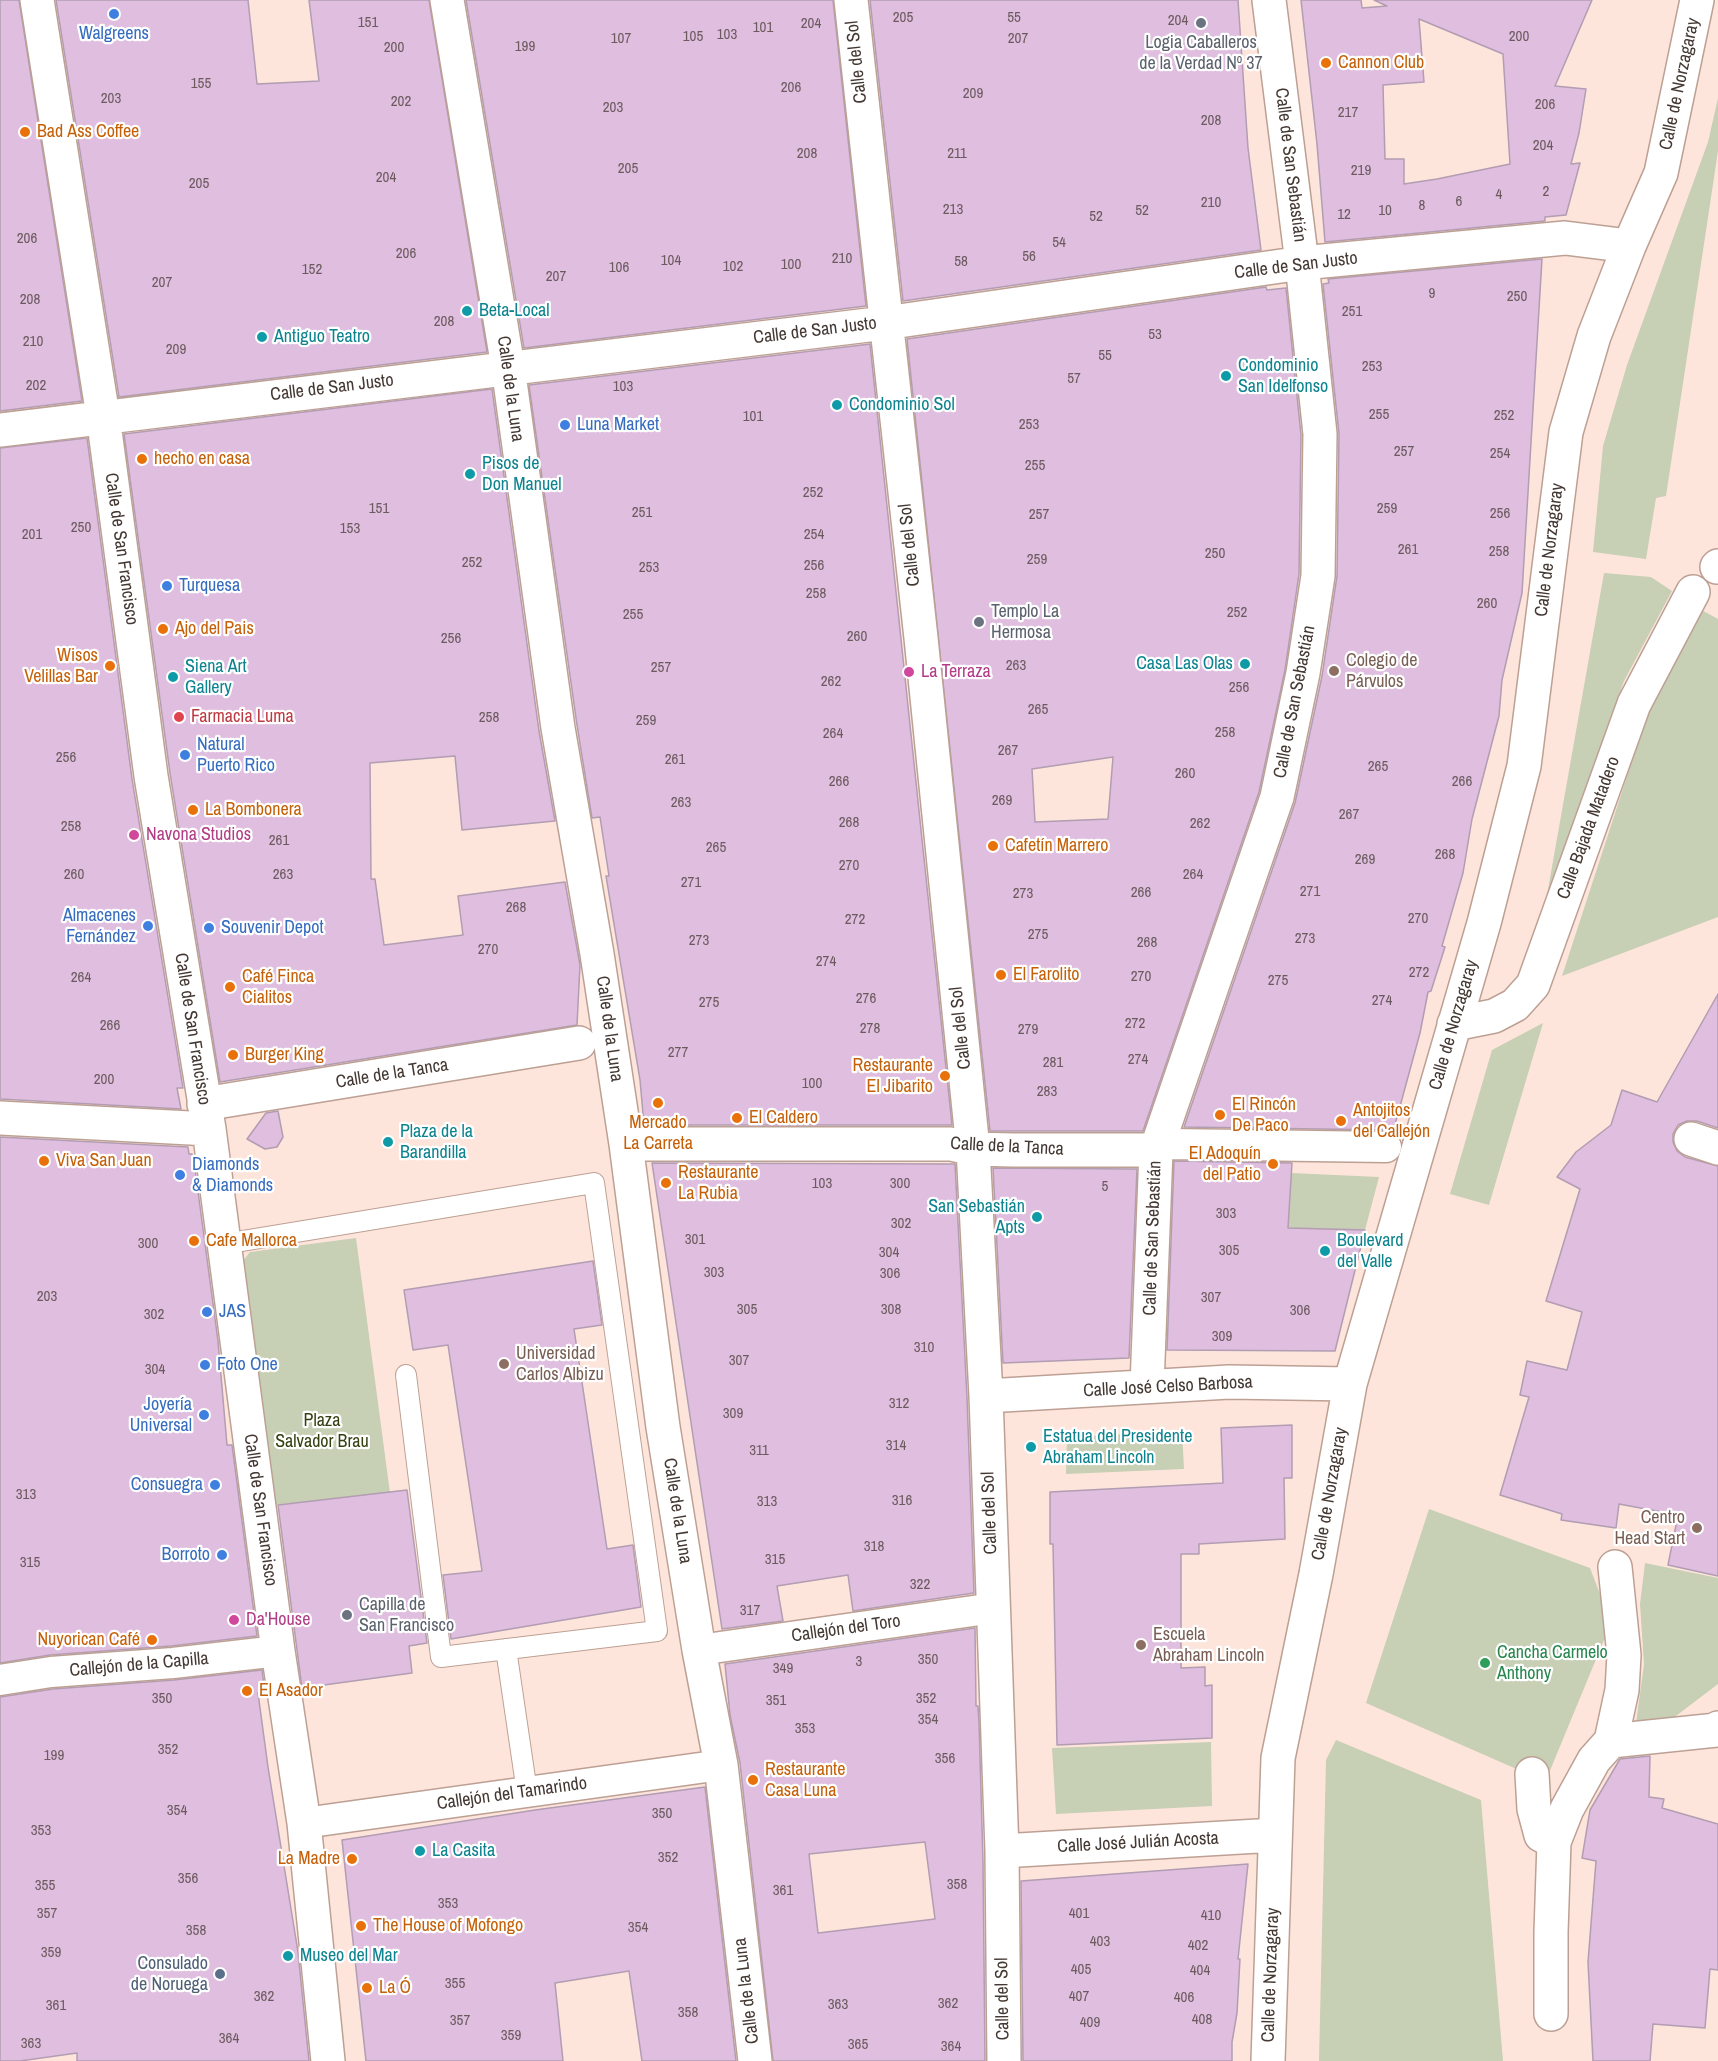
<!DOCTYPE html>
<meta charset="utf-8">
<style>
body{margin:0}
canvas{display:block;background:#fee5db}
</style>
<canvas width="1718" height="2061"></canvas>
<script>
const c = document.querySelector('canvas').getContext('2d');
c.lineJoin = 'round';
function fill(path, color) { c.fillStyle = color; c.fill(path, 'evenodd'); }
function stroke(path, color, width, dash) { c.strokeStyle = color; c.lineWidth = width; c.lineCap = dash ? 'butt' : 'round'; c.setLineDash(dash || []); c.stroke(path); }
function write(font, color, halo, rows, align = 'center') {
  c.font = font + ' "Archivo Narrow",sans-serif'; c.lineWidth = 4.5; c.setLineDash([]); c.textBaseline = 'middle'; c.strokeStyle = halo; c.fillStyle = color; for (const [text, x, y, turn = 0] of rows) {
    c.save(); c.translate(x, y); c.rotate((+turn || 0) * Math.PI / 180); c.textAlign = isNaN(turn) ? turn : align; if (halo) c.strokeText(text, 0, 0); c.fillText(text, 0, 0); c.restore();
  }
}
fill(new Path2D(`
 M1718 98V151L1666 496 1656 498 1646 559 1593 552 1603 446 1627 365 1708 142Z
 M1604 573 1651 577 1672 591 1624 681 1547 895Z
 M1698 608 1718 619V917L1562 976 1647 715Z
 M1543 1023 1489 1205 1450 1194 1492 1050Z
 M1291 1173 1379 1177 1365 1230 1288 1228Z
 M356 1238 390 1493 272 1505 242 1262 250 1252Z
 M1182 1431 1184 1469 1066 1474 1067 1437Z
 M1429 1509 1590 1568 1611 1623 1549 1773 1521 1771 1366 1703Z
 M1645 1563 1718 1578V1684L1668 1722 1636 1723 1644 1664 1640 1604Z
 M1336 1740 1481 1800 1503 2061H1319L1326 1760Z
 M1211 1742 1212 1806 1056 1814 1052 1748Z`), '#c7cfb5');
const building = new Path2D(`
 M0 0H19L82 401 0 411Z
 M56 0H248L257 84 319 81 309 0H429L487 352 119 397Z
 M466 0H833L866 306 524 348Z
 M870 0H1238L1248 148 1261 250 903 301Z
 M1301 0H1361L1362 8 1387 6 1374 0H1592L1555 86 1586 89 1579 133 1571 164 1580 163 1566 215 1545 217V221L1325 242 1317 144ZM1419 19 1503 54 1510 164 1437 179 1404 184V159H1385L1383 85 1424 82Z
 M1542 259 1522 593 1502 680 1499 716 1472 819 1463 873 1442 946 1445 947 1431 991 1428 992 1420 1033 1393 1132 1386 1130 1184 1127 1295 803 1322 676 1337 576 1339 434 1323 284 1329 283 1328 279Z
 M1266 287 1267 290 1286 288 1301 435 1299 574 1285 670 1259 792 1143 1131H990L907 339ZM1113 757 1108 819 1035 822 1032 769Z
 M870 344 952 1125H644L640 1080 606 876H609L600 817 592 818 577 725 529 385Z
 M492 389 539 731 555 821 462 830 455 756 370 763 371 879H375L384 945 463 935 458 896 565 882 580 965 577 1025 220 1082 170 773 124 434Z
 M87 438 132 779 183 1088H177L181 1109 0 1099V448Z
 M1718 994V1128L1697 1121H1687L1678 1125 1673 1134V1142L1677 1151 1685 1157 1718 1166V1576L1668 1565 1678 1515 1619 1504 1616 1528 1561 1520 1562 1514 1500 1495 1529 1397 1520 1395 1527 1361 1567 1370 1582 1312 1546 1301 1580 1189 1557 1177 1576 1152 1611 1125 1622 1090 1657 1102Z
 M278 1111 283 1137 277 1147 265 1149 247 1139 266 1113Z
 M0 1137 188 1147 189 1154H192L195 1169 218 1341 227 1445H232L257 1636 171 1646 50 1655 0 1663Z
 M1174 1161 1292 1163 1288 1228 1365 1230 1335 1351 1167 1350Z
 M652 1163 955 1164 967 1397 974 1593 853 1611 848 1575 777 1586 783 1621 722 1629Z
 M993 1168 1137 1169 1129 1358 1003 1363Z
 M593 1261 602 1325 574 1329 607 1549 633 1545 641 1607 451 1639 443 1575 482 1571 448 1345 413 1350 404 1290Z
 M1292 1425V1478H1284L1285 1539 1199 1544V1554H1181V1668L1205 1667V1686L1212 1685V1738L1057 1745 1053 1544H1050V1492L1223 1483 1221 1428Z
 M407 1490 427 1643 409 1646 412 1673 302 1688 278 1505Z
 M975 1628 976 1706H978L979 1723 983 1861 985 2061H773L740 1763 730 1715 725 1664ZM925 1842 935 1919 818 1933 809 1854Z
 M262 1670 265 1692 258 1693 268 1767 298 1952 309 2061H77V2053L20 2061H0V1697L53 1689 174 1680Z
 M1650 1756 1649 1797 1664 1799 1662 1808 1718 1824V1970L1710 1969 1705 2028 1653 2024 1650 2061H1593L1588 1962 1596 1861 1582 1858 1590 1810 1620 1759Z
 M705 1787 736 2061H642L629 1971 555 1983 563 2061H366L342 1840 535 1810Z
 M1248 1864 1238 1959H1240L1237 2013 1232 2042V2061H1023L1021 1881Z`);
fill(building, '#dfbedf');
stroke(building, '#b29db2', 1.5);
const service = new Path2D(`
 M224 1244 594 1183 657 1631 441 1657 406 1375
 M506 1649 527 1792`);
const pedestrian = new Path2D(`
 M1156 1150 1169 1144 1386 1147
 M699 1650 994 1608
 M0 1680 51 1672 173 1663 278 1651
 M304 1823 721 1765`);
const minor = new Path2D(`
 M37 0 103 416 151 776 209 1129 278 1651 304 1823 328 2061
 M447 0 508 367 558 728 597 954 626 1144 663 1427 699 1650 721 1765 755 2061
 M851 0 921 638 973 1149 986 1396 1002 1851 1004 2061
 M0 430 885 323 1302 263 1565 238 1629 246
 M1717 567 1718 566
 M1454 1024 1494 1016 1515 1005 1533 985 1634 704 1693 592
 M204 1104 579 1043
 M0 1118 209 1129
 M1691 1139 1718 1148
 M626 1144H951L973 1149 1013 1150H1156
 M1147 1386 1156 1150 1277 797 1303 673 1318 576 1320 434 1302 263 1269 0
 M986 1396 1229 1382 1350 1384
 M1611 1741 1717 1730 1718 1728
 M1532 1774 1534 1809 1541 1835 1554 1842
 M1002 1851 1275 1835
 M1551 2014V1932L1554 1842 1567 1809 1594 1760 1611 1741 1622 1690 1624 1655 1615 1567
 M1268 2061 1278 1758 1316 1574 1350 1384 1484 923 1524 766 1566 432 1594 336 1629 246 1661 173 1697 0`);
stroke(service, '#bda094', 22);
stroke(pedestrian, '#bda094', 33);
stroke(minor, '#bda094', 36);
stroke(service, '#fff', 20);
stroke(pedestrian, '#fff', 30);
stroke(minor, '#fff', 33);
for (const [x, y, r, color] of [
 [114,14,6,"#3f7fe0"],
 [1201,23,6,"#6b7280"],
 [1326,63,6,"#e8710a"],
 [25,132,6,"#e8710a"],
 [467,311,6,"#0f9aa8"],
 [262,337,6,"#0f9aa8"],
 [1226,376,6,"#0f9aa8"],
 [837,405,6,"#0f9aa8"],
 [565,425,6,"#3f7fe0"],
 [142,459,6,"#e8710a"],
 [470,474,6,"#0f9aa8"],
 [167,586,6,"#3f7fe0"],
 [979,622,6,"#6b7280"],
 [163,629,6,"#e8710a"],
 [1245,664,6,"#0f9aa8"],
 [110,666,6,"#e8710a"],
 [1334,671,6,"#8d6e63"],
 [909,672,6,"#d1479c"],
 [173,677,6,"#0f9aa8"],
 [179,717,6,"#e0444e"],
 [185,755,6,"#3f7fe0"],
 [193,810,6,"#e8710a"],
 [134,835,6,"#d1479c"],
 [993,846,6,"#e8710a"],
 [148,926,6,"#3f7fe0"],
 [209,928,6,"#3f7fe0"],
 [1001,975,6,"#e8710a"],
 [230,987,6,"#e8710a"],
 [233,1055,6,"#e8710a"],
 [945,1076,6,"#e8710a"],
 [658,1103,6,"#e8710a"],
 [1220,1115,6,"#e8710a"],
 [737,1118,6,"#e8710a"],
 [1341,1121,6,"#e8710a"],
 [388,1142,6,"#0f9aa8"],
 [44,1161,6,"#e8710a"],
 [1273,1164,6,"#e8710a"],
 [180,1175,6,"#3f7fe0"],
 [666,1183,6,"#e8710a"],
 [1037,1217,6,"#0f9aa8"],
 [194,1241,6,"#e8710a"],
 [1325,1251,6,"#0f9aa8"],
 [207,1312,6,"#3f7fe0"],
 [504,1364,6,"#8d6e63"],
 [205,1365,6,"#3f7fe0"],
 [204,1415,6,"#3f7fe0"],
 [1031,1447,6,"#0f9aa8"],
 [215,1485,6,"#3f7fe0"],
 [1697,1528,6,"#8d6e63"],
 [222,1555,6,"#3f7fe0"],
 [347,1615,6,"#6b7280"],
 [234,1620,6,"#d1479c"],
 [152,1640,6,"#e8710a"],
 [1141,1645,6,"#8d6e63"],
 [1485,1663,6,"#2e9e5b"],
 [247,1691,6,"#e8710a"],
 [753,1780,6,"#e8710a"],
 [420,1851,6,"#0f9aa8"],
 [352,1859,6,"#e8710a"],
 [361,1926,6,"#e8710a"],
 [288,1956,6,"#0f9aa8"],
 [220,1974,6,"#5c6f8a"],
 [367,1988,6,"#e8710a"]
]) { const dot = new Path2D(); dot.arc(x, y, r, 0, 2 * Math.PI); c.fillStyle = color; c.fill(dot); stroke(dot, '#fff', 2); }
write('15px', '#6b5a5e', null, [
 ["205",903,18],
 ["55",1014,18],
 ["204",1178,21],
 ["151",368,23],
 ["204",811,24],
 ["101",763,28],
 ["103",727,35],
 ["105",693,37],
 ["200",1519,37],
 ["107",621,39],
 ["207",1018,39],
 ["199",525,47],
 ["200",394,48],
 ["155",201,84],
 ["206",791,88],
 ["209",973,94],
 ["203",111,99],
 ["202",401,102],
 ["206",1545,105],
 ["203",613,108],
 ["217",1348,113],
 ["208",1211,121],
 ["204",1543,146],
 ["208",807,154],
 ["211",957,154],
 ["205",628,169],
 ["219",1361,171],
 ["204",386,178],
 ["205",199,184],
 ["2",1546,192],
 ["4",1499,195],
 ["6",1459,202],
 ["210",1211,203],
 ["8",1422,206],
 ["213",953,210],
 ["52",1142,211],
 ["10",1385,211],
 ["12",1344,215],
 ["52",1096,217],
 ["206",27,239],
 ["54",1059,243],
 ["206",406,254],
 ["56",1029,257],
 ["210",842,259],
 ["104",671,261],
 ["58",961,262],
 ["100",791,265],
 ["102",733,267],
 ["106",619,268],
 ["152",312,270],
 ["207",556,277],
 ["207",162,283],
 ["9",1432,294],
 ["250",1517,297],
 ["208",30,300],
 ["251",1352,312],
 ["208",444,322],
 ["53",1155,335],
 ["210",33,342],
 ["209",176,350],
 ["55",1105,356],
 ["253",1372,367],
 ["57",1074,379],
 ["202",36,386],
 ["103",623,387],
 ["255",1379,415],
 ["252",1504,416],
 ["101",753,417],
 ["253",1029,425],
 ["257",1404,452],
 ["254",1500,454],
 ["255",1035,466],
 ["252",813,493],
 ["151",379,509],
 ["259",1387,509],
 ["251",642,513],
 ["256",1500,514],
 ["257",1039,515],
 ["250",81,528],
 ["153",350,529],
 ["201",32,535],
 ["254",814,535],
 ["261",1408,550],
 ["258",1499,552],
 ["250",1215,554],
 ["259",1037,560],
 ["252",472,563],
 ["256",814,566],
 ["253",649,568],
 ["258",816,594],
 ["260",1487,604],
 ["252",1237,613],
 ["255",633,615],
 ["260",857,637],
 ["256",451,639],
 ["263",1016,666],
 ["257",661,668],
 ["262",831,682],
 ["256",1239,688],
 ["265",1038,710],
 ["258",489,718],
 ["259",646,721],
 ["258",1225,733],
 ["264",833,734],
 ["267",1008,751],
 ["256",66,758],
 ["261",675,760],
 ["265",1378,767],
 ["260",1185,774],
 ["266",839,782],
 ["266",1462,782],
 ["269",1002,801],
 ["263",681,803],
 ["267",1349,815],
 ["268",849,823],
 ["262",1200,824],
 ["258",71,827],
 ["261",279,841],
 ["265",716,848],
 ["268",1445,855],
 ["269",1365,860],
 ["270",849,866],
 ["260",74,875],
 ["263",283,875],
 ["264",1193,875],
 ["271",691,883],
 ["271",1310,892],
 ["266",1141,893],
 ["273",1023,894],
 ["268",516,908],
 ["270",1418,919],
 ["272",855,920],
 ["275",1038,935],
 ["273",1305,939],
 ["273",699,941],
 ["268",1147,943],
 ["270",488,950],
 ["274",826,962],
 ["272",1419,973],
 ["270",1141,977],
 ["264",81,978],
 ["275",1278,981],
 ["276",866,999],
 ["274",1382,1001],
 ["275",709,1003],
 ["272",1135,1024],
 ["266",110,1026],
 ["278",870,1029],
 ["279",1028,1030],
 ["277",678,1053],
 ["274",1138,1060],
 ["281",1053,1063],
 ["200",104,1080],
 ["100",812,1084],
 ["283",1047,1092],
 ["103",822,1184],
 ["300",900,1184],
 ["5",1105,1187],
 ["303",1226,1214],
 ["302",901,1224],
 ["301",695,1240],
 ["300",148,1244],
 ["305",1229,1251],
 ["304",889,1253],
 ["303",714,1273],
 ["306",890,1274],
 ["203",47,1297],
 ["307",1211,1298],
 ["305",747,1310],
 ["308",891,1310],
 ["306",1300,1311],
 ["302",154,1315],
 ["309",1222,1337],
 ["310",924,1348],
 ["307",739,1361],
 ["304",155,1370],
 ["312",899,1404],
 ["309",733,1414],
 ["314",896,1446],
 ["311",759,1451],
 ["313",26,1495],
 ["316",902,1501],
 ["313",767,1502],
 ["318",874,1547],
 ["315",775,1560],
 ["315",30,1563],
 ["322",920,1585],
 ["317",750,1611],
 ["350",928,1660],
 ["3",859,1662],
 ["349",783,1669],
 ["350",162,1699],
 ["352",926,1699],
 ["351",776,1701],
 ["354",928,1720],
 ["353",805,1729],
 ["352",168,1750],
 ["199",54,1756],
 ["356",945,1759],
 ["354",177,1811],
 ["350",662,1814],
 ["353",41,1831],
 ["352",668,1858],
 ["356",188,1879],
 ["358",957,1885],
 ["355",45,1886],
 ["361",783,1891],
 ["353",448,1904],
 ["357",47,1914],
 ["401",1079,1914],
 ["410",1211,1916],
 ["354",638,1928],
 ["358",196,1931],
 ["403",1100,1942],
 ["402",1198,1946],
 ["359",51,1953],
 ["405",1081,1970],
 ["404",1200,1971],
 ["355",455,1984],
 ["362",264,1997],
 ["407",1079,1997],
 ["406",1184,1998],
 ["362",948,2004],
 ["363",838,2005],
 ["361",56,2006],
 ["358",688,2013],
 ["408",1202,2020],
 ["357",460,2021],
 ["409",1090,2023],
 ["359",511,2036],
 ["364",229,2039],
 ["363",31,2044],
 ["365",858,2045],
 ["364",951,2047]
]);
write('18px', '#366cbe', '#fff', [
 ["Walgreens",114,34,"center"],
 ["Luna Market",577,425],
 ["Turquesa",179,586],
 ["Natural",197,745],
 ["Puerto Rico",197,766],
 ["Almacenes",136,916,"right"],
 ["Fernández",136,937,"right"],
 ["Souvenir Depot",221,928],
 ["Diamonds",192,1165],
 ["& Diamonds",192,1186],
 ["JAS",219,1312],
 ["Foto One",217,1365],
 ["Joyería",192,1405,"right"],
 ["Universal",192,1426,"right"],
 ["Consuegra",203,1485,"right"],
 ["Borroto",210,1555,"right"]
], 'left');
write('18px', '#5b616d', '#fff', [
 ["Logia Caballeros",1201,43,"center"],
 ["de la Verdad Nº 37",1201,64,"center"],
 ["Templo La",991,612],
 ["Hermosa",991,633],
 ["Capilla de",359,1605],
 ["San Francisco",359,1626]
], 'left');
write('18px', '#443833', '#fff', [
 ["Calle del Sol",857,62,-96],
 ["Calle de Norzagaray",1680,84,-78],
 ["Calle de San Sebastián",1290,165,83],
 ["Calle de San Justo",1296,266,-7],
 ["Calle de San Justo",815,331,-7],
 ["Calle de San Justo",332,388,-7],
 ["Calle de la Luna",510,389,82],
 ["Calle del Sol",910,545,-96],
 ["Calle de San Francisco",121,549,82],
 ["Calle de Norzagaray",1550,550,-83],
 ["Calle de San Sebastián",1295,702,-79],
 ["Calle Bajada Matadero",1589,828,-70],
 ["Calle de Norzagaray",1454,1025,-74],
 ["Calle del Sol",961,1028,-96],
 ["Calle de San Francisco",192,1029,81],
 ["Calle de la Luna",609,1029,82],
 ["Calle de la Tanca",392,1074,-9],
 ["Calle de la Tanca",1007,1147,3],
 ["Calle de San Sebastián",1153,1238,-88],
 ["Calle José Celso Barbosa",1168,1387,-3],
 ["Calle de Norzagaray",1330,1494,-80],
 ["Calle de San Francisco",260,1510,82],
 ["Calle de la Luna",677,1511,81],
 ["Calle del Sol",990,1513,-92],
 ["Callejón del Toro",846,1629,-8],
 ["Callejón de la Capilla",139,1665,-5],
 ["Callejón del Tamarindo",512,1794,-8],
 ["Calle José Julián Acosta",1138,1843,-3],
 ["Calle de Norzagaray",1271,1975,-88],
 ["Calle de la Luna",747,1991,-97],
 ["Calle del Sol",1003,1999,-91]
]);
write('18px', '#c56008', '#fff', [
 ["Cannon Club",1338,63],
 ["Bad Ass Coffee",37,132],
 ["hecho en casa",154,459],
 ["Ajo del Pais",175,629],
 ["Wisos",98,656,"right"],
 ["Velillas Bar",98,677,"right"],
 ["La Bombonera",205,810],
 ["Cafetín Marrero",1005,846],
 ["El Farolito",1013,975],
 ["Café Finca",242,977],
 ["Cialitos",242,998],
 ["Burger King",245,1055],
 ["Restaurante",933,1066,"right"],
 ["El Jibarito",933,1087,"right"],
 ["El Rincón",1232,1105],
 ["De Paco",1232,1126],
 ["Antojitos",1353,1111],
 ["del Callejón",1353,1132],
 ["El Caldero",749,1118],
 ["Mercado",658,1123,"center"],
 ["La Carreta",658,1144,"center"],
 ["El Adoquín",1261,1154,"right"],
 ["del Patio",1261,1175,"right"],
 ["Viva San Juan",56,1161],
 ["Restaurante",678,1173],
 ["La Rubia",678,1194],
 ["Cafe Mallorca",206,1241],
 ["Nuyorican Café",140,1640,"right"],
 ["El Asador",259,1691],
 ["Restaurante",765,1770],
 ["Casa Luna",765,1791],
 ["La Madre",340,1859,"right"],
 ["The House of Mofongo",373,1926],
 ["La Ó",379,1988]
], 'left');
write('18px', '#0d838f', '#fff', [
 ["Beta-Local",479,311],
 ["Antiguo Teatro",274,337],
 ["Condominio",1238,366],
 ["San Idelfonso",1238,387],
 ["Condominio Sol",849,405],
 ["Pisos de",482,464],
 ["Don Manuel",482,485],
 ["Casa Las Olas",1233,664,"right"],
 ["Siena Art",185,667],
 ["Gallery",185,688],
 ["Plaza de la",400,1132],
 ["Barandilla",400,1153],
 ["San Sebastián",1025,1207,"right"],
 ["Apts",1025,1228,"right"],
 ["Boulevard",1337,1241],
 ["del Valle",1337,1262],
 ["Estatua del Presidente",1043,1437],
 ["Abraham Lincoln",1043,1458],
 ["La Casita",432,1851],
 ["Museo del Mar",300,1956]
], 'left');
write('18px', '#785e54', '#fff', [
 ["Colegio de",1346,661],
 ["Párvulos",1346,682],
 ["Universidad",516,1354],
 ["Carlos Albizu",516,1375],
 ["Centro",1685,1518,"right"],
 ["Head Start",1685,1539,"right"],
 ["Escuela",1153,1635],
 ["Abraham Lincoln",1153,1656]
], 'left');
write('18px', '#b23c85', '#fff', [
 ["La Terraza",921,672],
 ["Navona Studios",146,835],
 ["Da'House",246,1620]
], 'left');
write('18px', '#be3a42', '#fff', [
 ["Farmacia Luma",191,717]
], 'left');
write('18px', '#354011', '#fff', [
 ["Plaza",322,1421],
 ["Salvador Brau",322,1442]
]);
write('18px', '#27864d', '#fff', [
 ["Cancha Carmelo",1497,1653],
 ["Anthony",1497,1674]
], 'left');
write('18px', '#4e5e75', '#fff', [
 ["Consulado",208,1964],
 ["de Noruega",208,1985]
], 'right');
</script>
